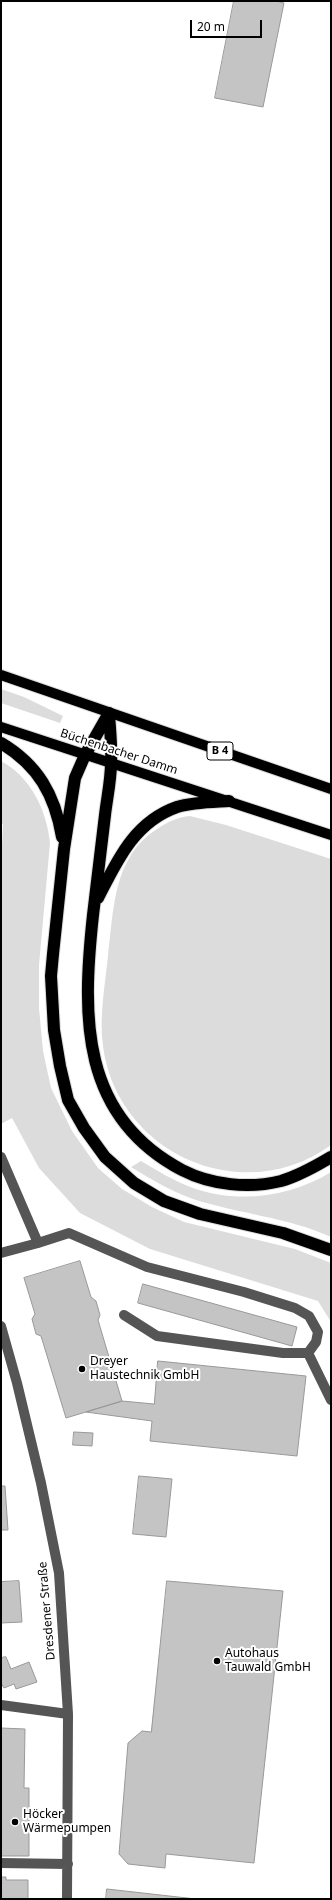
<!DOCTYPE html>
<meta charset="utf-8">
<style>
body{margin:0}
#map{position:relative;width:332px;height:1900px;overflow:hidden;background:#fff;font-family:"Noto Sans",sans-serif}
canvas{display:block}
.frame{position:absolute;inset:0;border:2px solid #000;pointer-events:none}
.scale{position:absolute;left:190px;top:20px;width:72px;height:18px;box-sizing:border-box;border:2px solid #000;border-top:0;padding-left:5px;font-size:12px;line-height:14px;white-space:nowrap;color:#000;-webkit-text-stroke:3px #fff;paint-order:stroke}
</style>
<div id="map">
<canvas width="332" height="1900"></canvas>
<div class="frame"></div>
<div class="scale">20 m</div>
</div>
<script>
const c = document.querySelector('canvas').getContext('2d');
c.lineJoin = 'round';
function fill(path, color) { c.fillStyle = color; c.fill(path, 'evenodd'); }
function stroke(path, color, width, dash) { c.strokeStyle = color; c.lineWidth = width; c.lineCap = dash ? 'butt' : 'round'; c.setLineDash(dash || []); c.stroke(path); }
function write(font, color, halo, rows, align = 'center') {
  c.font = font + ' "Noto Sans",sans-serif'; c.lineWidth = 4; c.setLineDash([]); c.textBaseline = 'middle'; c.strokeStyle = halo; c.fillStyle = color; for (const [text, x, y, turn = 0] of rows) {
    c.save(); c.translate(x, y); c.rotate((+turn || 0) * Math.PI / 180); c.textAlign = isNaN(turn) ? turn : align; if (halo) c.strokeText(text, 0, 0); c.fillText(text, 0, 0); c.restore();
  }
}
fill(new Path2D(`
 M1 689 24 697 63 716 60 723 1 703Z
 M1 761C31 777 47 811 50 843L39 965V1008L43 1051 51 1088 72 1131 98 1168 122 1189 152 1207 184 1222 295 1249 331 1263V1322L318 1301 150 1249 80 1213 39 1168 12 1118 1 1124V865L3 824 1 823Z
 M190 816 226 825 331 859V1145C300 1168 261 1177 222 1170 160 1159 111 1109 103 1046 99 1017 105 985 108 956 114 909 113 857 157 829 167 822 178 817 190 816Z
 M141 1161C158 1171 174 1181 193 1188 238 1204 291 1197 331 1172V1237C287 1217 239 1214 193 1199 170 1191 151 1179 131 1167Z`), '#dcdcdc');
const building = new Path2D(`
 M234 1H276L284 3 263 107 215 98Z
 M80 1261 91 1297 96 1301 100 1315 98 1320 122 1401 66 1418 41 1336 36 1334 32 1319 35 1314 24 1278Z
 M143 1284 297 1327 292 1346 138 1303Z
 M158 1361 306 1376 297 1456 150 1441 152 1421 86 1412 122 1401 154 1404Z
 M74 1432 93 1433 92 1446 73 1445Z
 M139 1476 172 1479 166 1537 133 1534Z
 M1 1486H5L8 1530H1Z
 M19 1581 22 1622 1 1623V1582Z
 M167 1581 283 1591 254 1863 166 1854 165 1868 128 1864 119 1854 128 1743 142 1731 151 1732Z
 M6 1657 11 1669 29 1662 37 1682 16 1689 14 1684 4 1688 1 1683V1658Z
 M1 1728 25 1729 24 1788H29V1856H1Z
 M1 1877H6V1880H28V1899H1Z
 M107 1889 196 1899H106Z`);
fill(building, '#c4c4c4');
stroke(building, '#999', 1);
const major = new Path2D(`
 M1 675 331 789
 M1 727 331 835`);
const highway = new Path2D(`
 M109 713 85 755 75 778 64 849 53 954 51 976 54 1030 60 1066 68 1100 84 1128 105 1157 134 1183 164 1201 200 1214 283 1233 331 1250
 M109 714C110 730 112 746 111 763 111 780 107 798 105 815 101 848 97 882 93 915 82 1017 80 1116 182 1170 211 1185 249 1189 281 1181 298 1176 316 1166 331 1157
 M1 743C38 765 55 795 62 837
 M98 898C117 861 134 822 177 807 193 802 212 802 229 801`);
stroke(major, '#dbdbdb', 12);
stroke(highway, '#dbdbdb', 14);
stroke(new Path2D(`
 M1 1157 38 1243 1 1253
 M38 1243 69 1233 147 1267 244 1292 295 1308 309 1316 318 1332 316 1342 308 1353H283L157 1336 124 1315
 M1 1326 17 1383 41 1483 59 1573 68 1714 67 1899
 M308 1353 331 1400
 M1 1705 68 1714
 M1 1863 68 1864`), '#555', 10);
stroke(major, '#000', 10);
stroke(highway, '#000', 12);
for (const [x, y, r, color] of [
 [82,1369,4,"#000"],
 [217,1661,4,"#000"],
 [15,1822,4,"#000"]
]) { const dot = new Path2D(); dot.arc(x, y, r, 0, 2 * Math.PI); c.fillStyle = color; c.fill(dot); stroke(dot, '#fff', 1.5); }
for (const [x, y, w] of [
 [220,751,26]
]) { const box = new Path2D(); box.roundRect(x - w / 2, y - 9, w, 18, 3); c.fillStyle = '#fff'; c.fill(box); stroke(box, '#000', 1); }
write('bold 11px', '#000', null, [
 ["B 4",220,751]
]);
write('12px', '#000', '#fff', [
 ["Büchenbacher Damm",119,752,18],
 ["Dresdener Straße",47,1611,-95]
]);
write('12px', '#000', '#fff', [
 ["Dreyer",90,1362],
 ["Haustechnik GmbH",90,1376],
 ["Autohaus",225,1654],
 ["Tauwald GmbH",225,1668],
 ["Höcker",23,1815],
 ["Wärmepumpen",23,1829]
], 'left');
</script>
